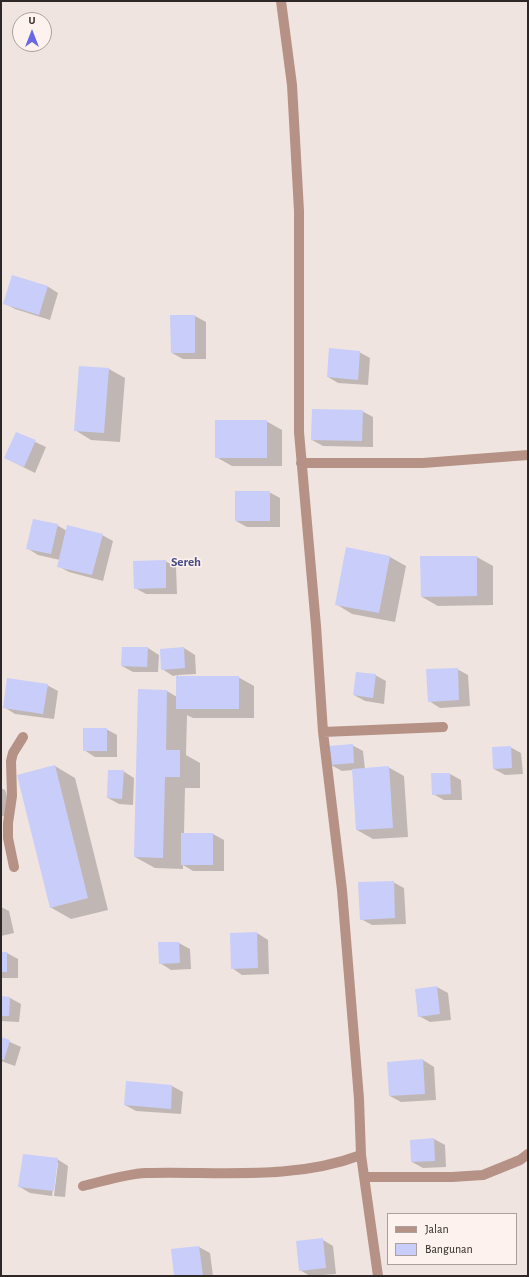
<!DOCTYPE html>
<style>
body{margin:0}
#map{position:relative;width:529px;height:1277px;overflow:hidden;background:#f0e4e0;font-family:"Alegreya Sans",sans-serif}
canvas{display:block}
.frame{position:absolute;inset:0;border:2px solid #2d2827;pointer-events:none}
.legend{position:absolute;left:387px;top:1213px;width:130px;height:52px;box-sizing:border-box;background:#fdf2ed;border:1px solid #aaa19e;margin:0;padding:5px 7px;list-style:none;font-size:12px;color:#2d2827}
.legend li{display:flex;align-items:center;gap:8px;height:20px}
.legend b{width:20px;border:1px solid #aaa19e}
.north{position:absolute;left:12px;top:12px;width:40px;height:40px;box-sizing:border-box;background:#fdf2ed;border:1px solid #aaa19e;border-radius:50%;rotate:0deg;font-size:11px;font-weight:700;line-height:16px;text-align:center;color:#2d2827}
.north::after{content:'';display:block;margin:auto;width:14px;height:18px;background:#6868e2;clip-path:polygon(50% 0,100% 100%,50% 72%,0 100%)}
</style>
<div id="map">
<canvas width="529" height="1277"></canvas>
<div class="frame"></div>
<ul class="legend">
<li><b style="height:5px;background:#b59285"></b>Jalan</li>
<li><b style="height:11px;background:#c8cdf9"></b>Bangunan</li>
</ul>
<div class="north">U</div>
</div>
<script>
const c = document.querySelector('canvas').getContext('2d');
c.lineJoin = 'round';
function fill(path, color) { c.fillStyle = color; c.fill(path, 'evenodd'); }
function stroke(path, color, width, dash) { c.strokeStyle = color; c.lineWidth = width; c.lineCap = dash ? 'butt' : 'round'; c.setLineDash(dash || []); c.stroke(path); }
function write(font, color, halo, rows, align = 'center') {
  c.font = font + ' "Alegreya Sans",sans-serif'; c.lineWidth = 3; c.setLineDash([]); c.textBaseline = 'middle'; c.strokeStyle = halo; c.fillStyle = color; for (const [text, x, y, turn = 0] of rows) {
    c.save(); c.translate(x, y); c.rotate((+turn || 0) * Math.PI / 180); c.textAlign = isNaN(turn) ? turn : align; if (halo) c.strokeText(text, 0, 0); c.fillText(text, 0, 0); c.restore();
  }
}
fill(new Path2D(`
 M47 286 58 293 50 320 15 309 4 303Z
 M195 316 206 322V359H183L172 353Z
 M359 352 370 358 368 385 338 383 328 377Z
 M109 369 125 378 120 442 91 440 75 430Z
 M362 411 373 417V447L323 446 312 440Z
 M266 421 282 430V466H232L216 457Z
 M16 433 46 447 35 473 5 458Z
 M269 492 280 498V527H247L236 521Z
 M57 525 67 531 102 535 113 541 103 581 69 572 58 566 60 560 38 555 27 548Z
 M390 557 406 566 395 622 352 614 336 604Z
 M477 557 493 566V605L438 606 422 597Z
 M165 561 176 567 177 594H146L135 588Z
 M148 648 159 655 158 672H133L122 666Z
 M184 648 195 655 196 674 178 675V677H238L254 686V718H193L187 715 186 755 200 763V788H185L184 834H213L224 840V871H193L183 865V869L155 868 135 857 167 691 177 697V675L173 676 162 669Z
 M457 669 468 675 470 706 440 708 429 701Z
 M375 675 386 681 384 704 365 701 354 695Z
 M47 685 58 691 54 719 15 714 4 707Z
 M106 729 117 735V757H95L84 750Z
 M352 745 363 751 365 769 388 767 404 776 408 837 373 839 357 830 353 770 342 771 331 765Z
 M510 747 521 753 523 774 505 775 494 769Z
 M55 766 75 778 108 910 71 919 50 907Z
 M123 771 134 778 133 805 119 804 108 798Z
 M432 774H450L461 780 462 800H444L433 794Z
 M1 788 5 790 13 812 1 817Z
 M393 882 404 888 406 924 372 925 361 919Z
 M1 907 9 911 14 933 1 936Z
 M257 933 268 940 269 974 242 975 232 968Z
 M179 943 190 949 191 969 171 970 160 963Z
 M1 953H7L18 959V978H1Z
 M437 987 448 993 451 1020 430 1022 419 1016Z
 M1 997 10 998 21 1004 19 1022 1 1021Z
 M1 1038 21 1047 15 1066 1 1061Z
 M423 1060 434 1067 436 1100 401 1102 390 1096Z
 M172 1086 183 1092 181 1114 136 1111 125 1105Z
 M434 1139 445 1145 446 1167 423 1168 412 1162Z
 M57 1159 68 1166 65 1197 54 1196 58 1163H56L52 1196 30 1193 20 1187Z
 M323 1240 333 1246 336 1274 310 1276 300 1270Z
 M199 1247 210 1253 213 1276H175Z`), '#0003');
fill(new Path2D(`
 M12 275 48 286 39 315 3 304Z
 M170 315H195V353H171Z
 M329 348 360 351 358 380 327 377Z
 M79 366 109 368 104 433 74 431Z
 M312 409 363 410 362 441 311 440Z
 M215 420H267V458H215Z
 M16 432 36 440 24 467 4 458Z
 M235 491H270V521H235Z
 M33 519 58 524 51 554 26 549Z
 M67 525 103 534 92 575 57 567Z
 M346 547 390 556 379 613 335 605Z
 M420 556H477V596L421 597Z
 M166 560V588L134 589 133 561Z
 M122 647H148L147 667 121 666Z
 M184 647 185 668 161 670 160 649Z
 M458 668 459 700 428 702 426 669Z
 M356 672 376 674 373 698 353 695Z
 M176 676H239V709H176Z
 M7 678 48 684 43 714 3 708Z
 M138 689 167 690 166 750H180V777H165L163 858 134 857Z
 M83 728H107V751H83Z
 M353 744 354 763 330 765 329 746Z
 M511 746 512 768 493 769 492 747Z
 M55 765 88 898 50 908 17 775Z
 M389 766 393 828 356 830 352 769Z
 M108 770H124L122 799 107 798Z
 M431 773H450L451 794 432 795Z
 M181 833H213V865H181Z
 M394 881 395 918 360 920 358 882Z
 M257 932 258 968 231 969 230 933Z
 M158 942H179L180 963 159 964Z
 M1 952H7V972H1Z
 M437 986 440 1014 418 1017 415 989Z
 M1 996 10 997 9 1016H1Z
 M1 1037 10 1040 4 1060 1 1059Z
 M423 1059 425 1094 389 1096 387 1062Z
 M126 1081 172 1085 171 1109 124 1105Z
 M434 1138 435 1161 411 1162 410 1140Z
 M23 1154 58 1158 54 1191 18 1187Z
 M323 1238 326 1268 299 1271 296 1241Z
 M199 1246 203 1276H174L171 1249Z`), '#c8cdf9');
stroke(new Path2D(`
 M281 1 292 85 299 211V432L316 626 323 732 342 890 359 1099 361 1155 378 1276
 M301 463H423L528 455
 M323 732 443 727
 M14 867 8 838V823L12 796 11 761 13 753 23 737
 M366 1177H452L483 1175 520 1160 528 1154
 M83 1186C104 1181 125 1174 146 1173 219 1171 292 1181 361 1155`), '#b59285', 10);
write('bold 13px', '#464a87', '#fdf2ed', [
 ["Sereh",186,562]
]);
</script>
